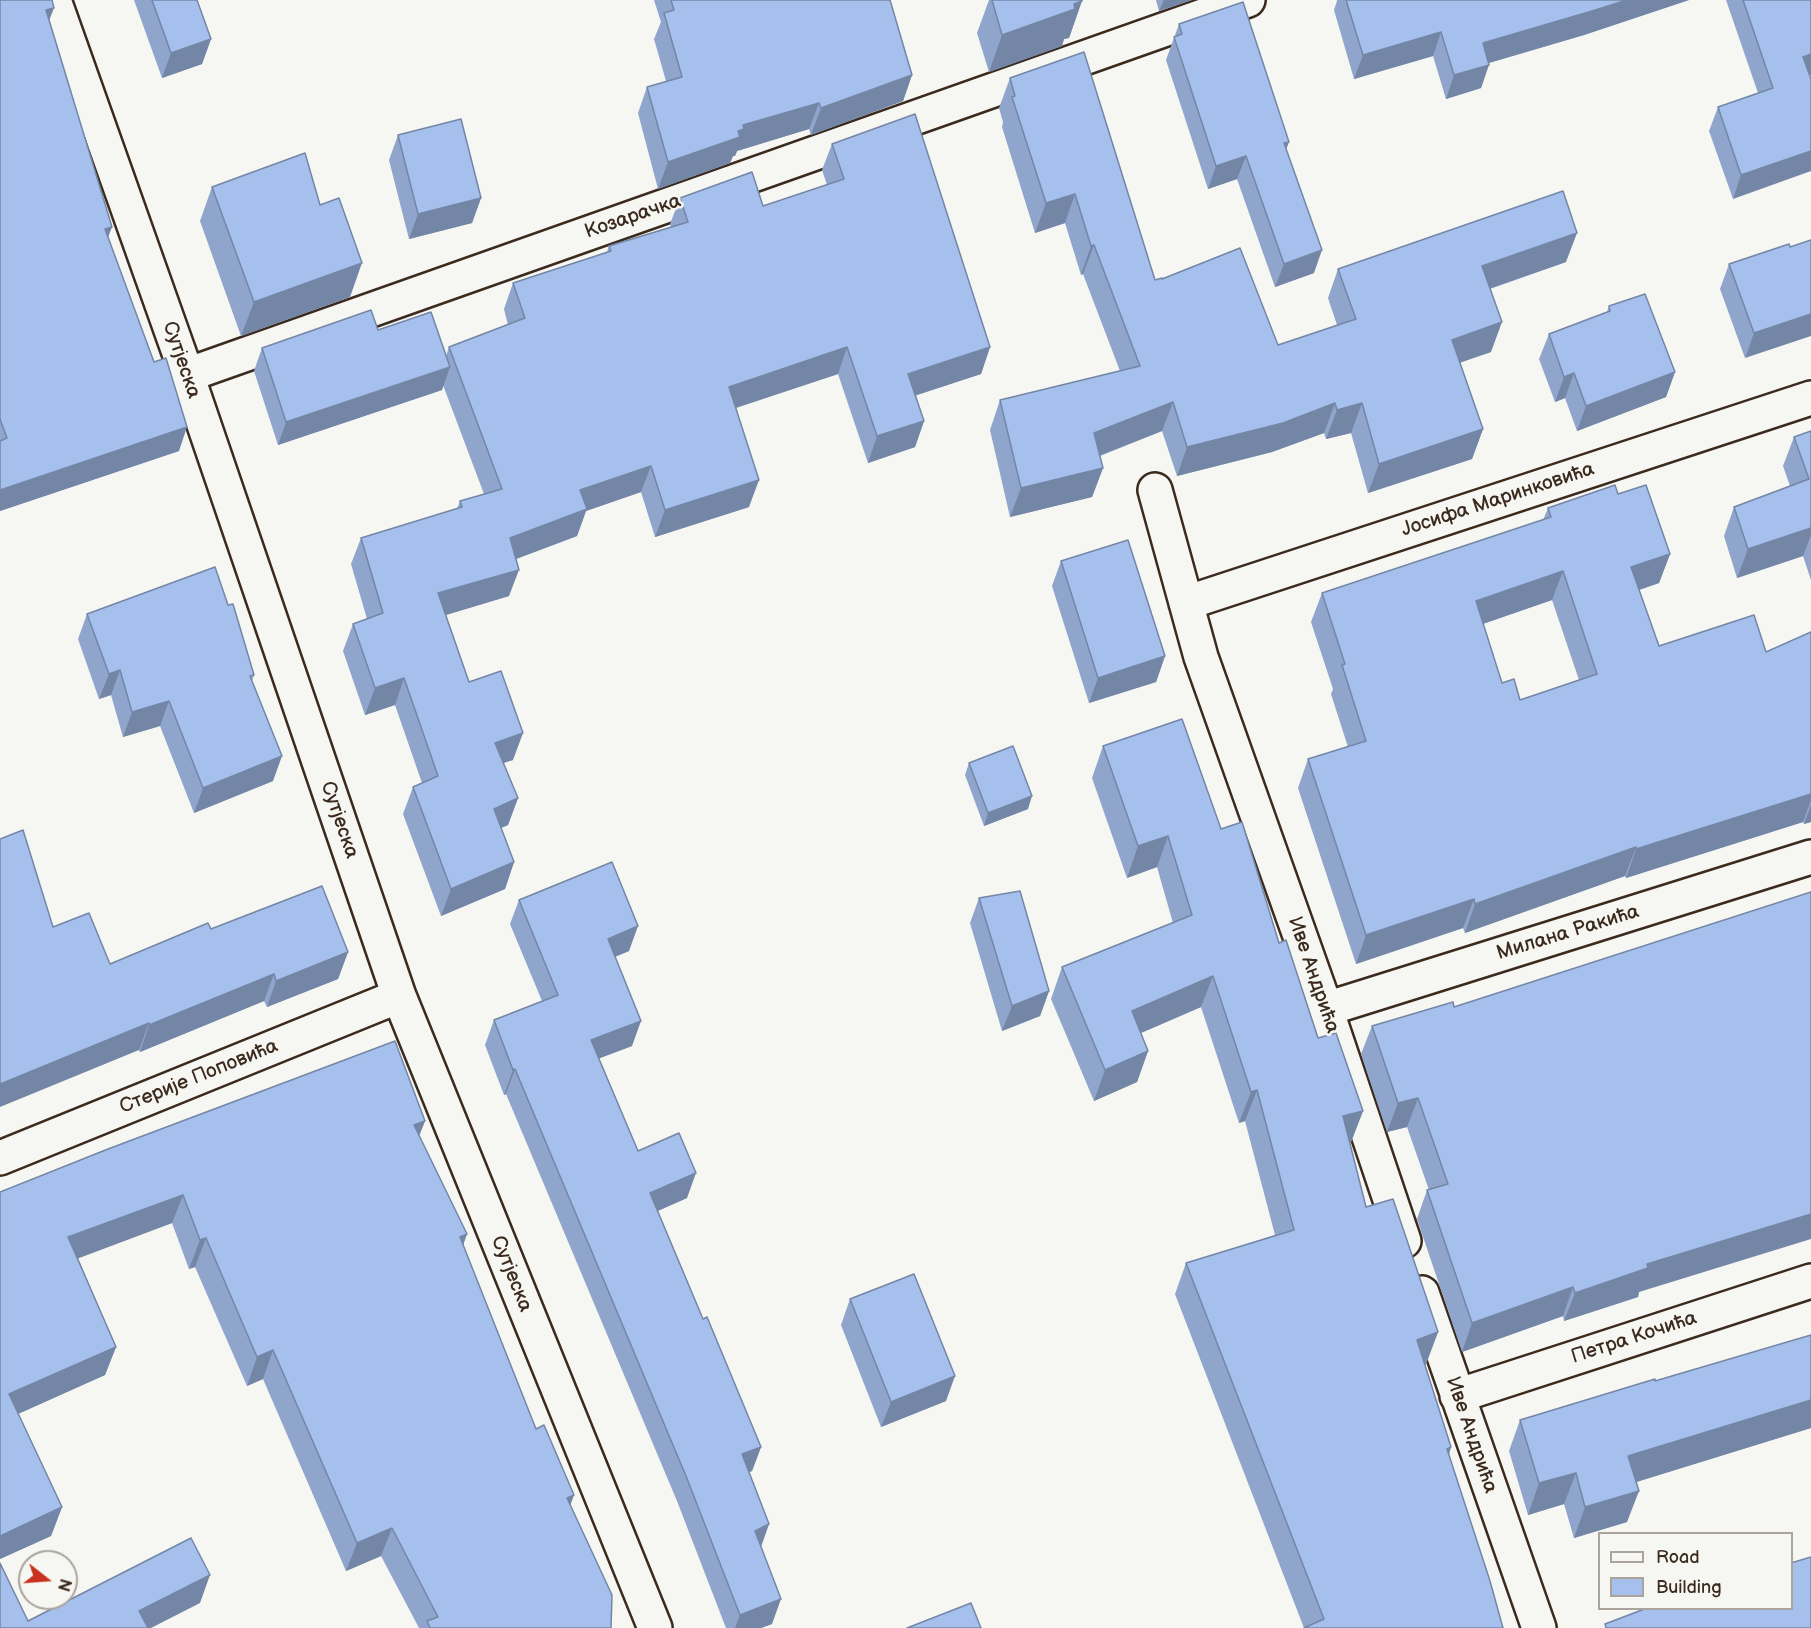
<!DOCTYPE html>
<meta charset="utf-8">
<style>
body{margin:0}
#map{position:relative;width:1811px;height:1628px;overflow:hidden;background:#f6f6f2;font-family:"Balsamiq Sans",sans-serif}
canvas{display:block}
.legend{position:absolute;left:1598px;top:1532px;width:195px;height:78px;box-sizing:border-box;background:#f6f6f2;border:2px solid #aba49d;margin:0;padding:8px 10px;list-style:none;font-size:18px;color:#3b2a1e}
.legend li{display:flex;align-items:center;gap:12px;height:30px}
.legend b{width:30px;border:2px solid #aba49d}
.north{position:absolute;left:18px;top:1550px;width:60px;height:60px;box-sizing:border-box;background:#f6f6f2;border:2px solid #aba49d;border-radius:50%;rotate:107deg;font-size:16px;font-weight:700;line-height:24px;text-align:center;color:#3b2a1e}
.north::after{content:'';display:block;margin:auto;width:21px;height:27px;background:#c8321e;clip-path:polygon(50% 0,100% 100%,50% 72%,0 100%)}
</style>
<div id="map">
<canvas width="1811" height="1628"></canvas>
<ul class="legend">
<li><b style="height:8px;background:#f6f6f2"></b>Road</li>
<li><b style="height:16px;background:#a6c0ed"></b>Building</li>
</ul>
<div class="north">N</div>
</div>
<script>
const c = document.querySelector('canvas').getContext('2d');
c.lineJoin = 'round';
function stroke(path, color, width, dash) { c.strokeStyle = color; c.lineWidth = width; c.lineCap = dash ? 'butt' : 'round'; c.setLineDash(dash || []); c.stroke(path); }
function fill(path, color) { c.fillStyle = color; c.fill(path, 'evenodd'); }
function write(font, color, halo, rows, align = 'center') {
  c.font = font + ' "Balsamiq Sans",sans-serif'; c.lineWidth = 5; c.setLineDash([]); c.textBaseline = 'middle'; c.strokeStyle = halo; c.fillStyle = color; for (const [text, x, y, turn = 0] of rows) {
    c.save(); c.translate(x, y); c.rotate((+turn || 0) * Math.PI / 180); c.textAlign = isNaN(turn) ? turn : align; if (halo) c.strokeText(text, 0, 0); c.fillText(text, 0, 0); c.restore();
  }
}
const street = new Path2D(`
 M54 0 187 375 399 996 655 1628
 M187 375 1248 0
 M1155 490 1201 657 1326 1009 1404 1241
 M1186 603 1811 398
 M1326 1009 1811 857
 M0 1158 399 996
 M1422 1293 1539 1628
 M1457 1396 1811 1281`);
stroke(street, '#3b2a1e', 38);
stroke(street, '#f6f6f2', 33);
fill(new Path2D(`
 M0 0 49 20 112 227 108 236 179 451 0 511Z
 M134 0H197L211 39 202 64 162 78Z
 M654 0H890L912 75 903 101 811 135 809 129 737 151 735 156H733L730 163 658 189 638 113 647 87 666 81 654 39 661 22Z
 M989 0H1082L1069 38 1064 39 1062 46 989 72 977 33Z
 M1156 0H1192L1159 11Z
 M1337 0H1689L1584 35 1489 63 1481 88 1446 99 1433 56 1354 79 1334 10 1337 1Z
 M1726 0H1811L1810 75 1733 199 1709 131 1718 107 1758 93Z
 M1179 24 1286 149 1314 273 1275 287 1237 179 1208 189 1166 60Z
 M1010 78 1155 280 1162 279 1278 345 1337 325 1328 298 1338 269 1566 262 1490 289 1491 352 1460 362 1483 429 1472 459 1368 493 1351 433 1326 439 1324 433 1272 452 1177 476 1162 431 1100 456 1103 468 1092 497 1010 517 990 430 1000 400 1120 371 1083 274 1081 275 1065 223 1035 233 1002 127 1003 122 999 108Z
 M398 135 481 198 472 223 409 239 389 160Z
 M832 144 990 347 981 374 916 395 924 421 915 447 868 463 838 374 736 408 749 507 655 537 641 492 586 511 577 536 516 559 509 596 446 615 469 682 513 760 503 763 518 798 508 825 501 828 514 862 505 889 441 916 403 814 413 787 422 783 395 705 365 715 343 651 353 624 367 619 351 564 361 538 457 509 460 501 484 494 443 385 442 390 278 445 254 371 262 348 378 330 446 356 449 347 508 325 504 309 513 283 607 252 609 246 671 227 670 224 680 198 763 206 827 185 822 170Z
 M212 187 320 205 350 297 241 336 200 221Z
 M1790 247 1745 358 1720 289 1729 264Z
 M1609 306 1675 372 1666 397 1577 431 1565 398 1555 402 1539 359 1549 334 1607 312Z
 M1811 431V580L1803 556 1737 578 1724 536 1734 507 1790 486 1783 466 1794 437Z
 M1618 494 1670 554 1659 583 1639 590 1659 646 1766 652 1811 632V822L1804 824 1803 822 1626 878 1625 876 1465 933 1463 928 1356 964 1298 788 1308 759 1348 747 1331 694 1333 689 1311 622 1322 593 1543 520 1548 508ZM1552 600 1579 680 1520 700 1502 683 1483 624Z
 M1061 561 1165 656 1156 682 1089 703 1052 586Z
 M87 614 254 675 252 681 273 781 194 813 160 726 123 737 111 695 99 699 78 639Z
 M1103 746 1221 829 1279 943 1318 1038 1363 1111 1351 1142 1350 1143 1366 1207 1438 1332 1426 1364 1425 1365 1451 1447 1449 1455 1490 1581 1304 1628 1175 1294 1186 1263 1275 1235 1245 1121 1239 1123 1201 1007 1141 1033 1148 1051 1137 1082 1094 1101 1051 999 1062 967 1173 923 1157 867 1127 878 1092 778Z
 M969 763 1028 809 984 826 965 775Z
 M979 898 1049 991 1040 1016 1002 1031 970 923Z
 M519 900 629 951 615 957 632 1046 599 1058 638 1151 687 1198 658 1211 703 1319 761 1447 752 1471 749 1472 769 1524 761 1547 772 1624 761 1628H726L677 1501 506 1094 504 1095 485 1045 494 1020 542 1001 510 924Z
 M53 927 110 964 211 929 348 952 338 979 267 1007 264 1001 140 1052Z
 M1454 1007 1639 1292 1638 1297 1564 1321 1563 1316 1462 1352 1417 1219 1427 1190H1429L1407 1127 1387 1132 1361 1054 1372 1026Z
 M425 1121 419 1135 467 1234 463 1245 536 1429 570 1506 611 1628H419L381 1556 346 1571 263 1379 247 1386 195 1267 189 1269 172 1223 78 1258 116 1347 105 1375 18 1414 62 1507 51 1536 0 1559V1192Z
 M850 1299 946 1401 881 1427 841 1325Z
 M1811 1335V1428L1636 1482 1627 1522 1574 1538 1564 1504 1528 1515 1509 1451 1520 1420 1655 1381Z`), '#8fa5cc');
fill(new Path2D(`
 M1164 0H1192L1159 11Z
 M1627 0H1689L1584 35 1475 67 1483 43Z
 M1082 1 1069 38 1064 39 1062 46 989 72 1002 35 1074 4Z
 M54 8 45 31 46 10Z
 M1441 32 1433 56 1354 79 1363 55Z
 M211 39 202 64 162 78 171 53Z
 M1811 54V75L1795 80 1803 57Z
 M1489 65 1481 88 1446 99 1454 75Z
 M912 75 903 101 811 135 821 108Z
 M819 103 809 129 737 151 735 156H733L730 163 658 189 668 162 738 131 743 125Z
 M1289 142 1281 164 1284 143Z
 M1811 151V171L1733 199 1741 175Z
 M1246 156 1237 179 1208 189 1216 166Z
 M1075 194 1065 223 1035 233 1046 203Z
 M481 198 472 223 409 239 418 214Z
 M112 227 103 250 105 229Z
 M1577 233 1566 262 1471 295 1482 266Z
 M1094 245 1083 274 1081 275 1091 246Z
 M1322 250 1314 273 1275 287 1284 264Z
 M362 263 350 297 241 336 254 302Z
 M1811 314V336L1745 358 1754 333Z
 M1502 322 1491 352 1442 369 1452 340Z
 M847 347 838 374 720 413 729 387Z
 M990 347 981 374 899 401 908 374Z
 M450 367 442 390 278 445 286 422Z
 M1675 372 1666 397 1577 431 1586 406Z
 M1574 373 1565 398 1555 402 1564 377Z
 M1173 402 1162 431 1083 462 1094 433Z
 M1335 403 1324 433 1272 452 1177 476 1187 447Z
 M1362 403 1351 433 1326 439 1337 410Z
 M924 421 915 447 868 463 877 436Z
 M187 427 179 451 0 511V490Z
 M1483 429 1472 459 1368 493 1379 464Z
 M651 466 641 492 586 511 577 536 500 565 510 538 580 490Z
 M1103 468 1092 497 1010 517 1021 488Z
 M759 480 749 507 655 537 665 510Z
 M1811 528V535L1803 556 1737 578 1748 549Z
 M1670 554 1659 583 1621 596 1631 567Z
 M519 570 509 596 429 620 438 593Z
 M1563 571 1552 600 1465 630 1476 601Z
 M1165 656 1156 682 1089 703 1098 678Z
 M120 670 111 695 99 699 109 674Z
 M404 678 395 705 365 715 375 688Z
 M169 701 160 726 123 737 132 712Z
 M523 733 513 760 485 769 495 743Z
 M282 756 273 781 194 813 203 788Z
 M1811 794V800L1803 822 1626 878 1636 849Z
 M1032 796 1028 809 984 826 988 813Z
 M518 798 508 825 484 835 494 809Z
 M1811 805V822L1804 824Z
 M1168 836 1157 867 1127 878 1138 846Z
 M1636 847 1625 876 1465 933 1475 904Z
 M514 862 505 889 441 916 451 889Z
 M1474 899 1463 928 1356 964 1366 935Z
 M638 926 629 951 599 963 608 939Z
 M348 952 338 979 267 1007 276 981Z
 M274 974 264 1001 140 1052 149 1025Z
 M1213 976 1201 1007 1120 1042 1132 1011Z
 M1049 991 1040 1016 1002 1031 1012 1006Z
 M641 1021 632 1046 582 1065 591 1040Z
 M149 1023 139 1050 0 1107V1084Z
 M1148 1051 1137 1082 1094 1101 1105 1070Z
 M515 1069 506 1094 504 1095 513 1070Z
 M1257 1090 1245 1121 1239 1123 1251 1092Z
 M1418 1098 1407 1127 1387 1132 1398 1103Z
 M1363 1111 1351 1142 1331 1148 1343 1116Z
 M425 1121 414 1149V1125Z
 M696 1173 687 1198 641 1218 650 1193Z
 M183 1195 172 1223 58 1266 68 1237Z
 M1811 1214V1239L1639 1292 1638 1297 1564 1321 1575 1293 1647 1264Z
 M467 1234 457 1262 460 1237Z
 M206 1238 195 1267 189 1269 200 1240Z
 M1573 1287 1563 1316 1462 1352 1472 1323Z
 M1438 1332 1426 1364 1405 1371 1417 1340Z
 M116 1347 105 1375 0 1422 9 1394Z
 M273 1350 263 1379 247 1386 257 1357Z
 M955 1376 946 1401 881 1427 891 1402Z
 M1811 1400V1428L1617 1488 1628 1456Z
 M761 1447 752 1471 733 1479 742 1454Z
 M1451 1447 1440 1478 1447 1449Z
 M1576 1473 1564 1504 1528 1515 1539 1483Z
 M1639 1491 1627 1522 1574 1538 1585 1507Z
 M574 1495 564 1523 567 1498Z
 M62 1507 51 1536 0 1559V1536Z
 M769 1524 760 1549 755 1531Z
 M392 1528 381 1556 346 1571 357 1543Z
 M210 1575 200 1603 151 1628H133L139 1611Z
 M781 1599 772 1624 761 1628H735L740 1615Z`), '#7486a6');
const building = new Path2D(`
 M0 0H52L54 8 46 10 112 227 105 229 154 362 166 358 187 427 0 490V441L7 438 0 419Z
 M152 0H197L211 39 171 53Z
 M671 0H890L912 75 821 108 819 103 743 125 744 129 738 131 740 137 668 162 647 87 682 77 664 13 674 10Z
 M992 0H1082V1L1074 4 1075 9 1002 35Z
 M1346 0H1627L1592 11 1483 43 1489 65 1454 75 1441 32 1363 55Z
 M1743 0H1811V54L1803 57 1811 79V151L1741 175 1718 107 1773 88Z
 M1243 2 1289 142 1284 143 1322 250 1284 264 1246 156 1216 166 1174 37 1182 34 1179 24Z
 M1084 52 1155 280 1162 278V279L1240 248 1278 345 1356 319 1338 269 1563 191 1577 233 1482 266 1502 322 1452 340 1483 429 1379 464 1362 403 1337 410 1335 403 1283 423 1187 447 1173 402 1094 433 1103 468 1021 488 1000 400 1140 366 1094 245 1091 246 1075 194 1046 203 1012 97 1015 96 1010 78Z
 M915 114 990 347 908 374 924 421 877 436 847 347 729 387 759 480 665 510 651 466 580 490 587 509 510 538 519 570 438 593 469 682 501 671 523 733 495 743 518 798 494 809 514 862 451 889 413 787 438 776 404 678 375 688 353 624 383 613 361 538 462 507 460 501 502 489 449 347 525 318 513 283 611 251 609 246 688 222 680 198 752 172 763 206 844 179 832 144Z
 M461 119 481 198 418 214 398 135Z
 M305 153 320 205 339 198 362 263 254 302 212 187Z
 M1811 240V314L1754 333 1729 264 1789 244 1790 247Z
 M1645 294 1675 372 1586 406 1574 373 1564 377 1549 334 1610 311 1609 306Z
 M371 310 378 330 431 312 450 367 286 422 262 348Z
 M1811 431V528L1748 549 1734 507 1809 479 1794 437Z
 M1615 485 1618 494 1646 485 1670 554 1631 567 1659 646 1754 615 1766 652 1811 632V794L1636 849V847L1475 904 1474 899 1366 935 1308 759 1366 741 1342 665 1345 664 1322 593 1551 517 1548 508ZM1563 571 1597 674 1520 700 1514 679 1502 683 1476 601Z
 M1128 540 1165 656 1098 678 1061 561Z
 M215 567 228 605 233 604 254 675 250 676 282 756 203 788 169 701 132 712 120 670 109 674 87 614Z
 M1182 719 1221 829 1242 822 1279 943 1286 940 1318 1038 1336 1033 1363 1111 1343 1116 1366 1207 1393 1199 1438 1332 1417 1340 1451 1447 1447 1449 1490 1581 1503 1628H1304L1324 1619 1186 1263 1294 1230 1257 1090 1251 1092 1213 976 1132 1011 1148 1051 1105 1070 1062 967 1192 915 1168 836 1138 846 1103 746Z
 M1013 746 1032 796 988 813 969 763Z
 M23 830 53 927 89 913 110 964 208 923 211 929 322 886 348 952 276 981 274 974 149 1025V1023L0 1084V839Z
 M612 862 638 926 608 939 641 1021 591 1040 638 1151 679 1133 696 1173 650 1193 703 1319 707 1317 761 1447 742 1454 769 1524 755 1531 781 1599 740 1615 686 1476 515 1069 513 1070 494 1020 558 995 519 900Z
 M1020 891 1049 991 1012 1006 979 898Z
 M1811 892V1214L1647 1264 1648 1268 1575 1293 1573 1287 1472 1323 1427 1190 1448 1184 1418 1098 1398 1103 1372 1026 1453 1002 1454 1007Z
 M395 1041 425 1121 414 1125 467 1234 460 1237 536 1429 544 1425 574 1495 567 1498 612 1595 611 1628H430L427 1621 438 1617 392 1528 357 1543 273 1350 257 1357 206 1238 200 1240 183 1195 68 1237 116 1347 9 1394 62 1507 0 1536V1192L108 1149Z
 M914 1274 955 1376 891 1402 850 1299Z
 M1811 1335V1400L1628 1456 1639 1491 1585 1507 1576 1473 1539 1483 1520 1420 1655 1379V1381Z
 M191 1538 210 1575 139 1611 148 1628H0V1563L28 1621Z
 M1811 1557V1628H1606L1605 1624 1647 1608H1791V1563Z
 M971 1603 981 1628H907Z`);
fill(building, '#a6c0ed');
stroke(building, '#7486a6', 1.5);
write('20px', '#3b2a1e', '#f6f6f2', [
 ["Козарачка",633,217,-19],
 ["Сутјеска",181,360,71],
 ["Јосифа Маринковића",1498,500,-18],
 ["Сутјеска",339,820,71],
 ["Милана Ракића",1568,933,-17],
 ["Иве Андрића",1313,975,71],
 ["Стерије Поповића",199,1077,-22],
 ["Сутјеска",511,1274,68],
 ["Петра Кочића",1634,1338,-18],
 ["Иве Андрића",1471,1435,71]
]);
</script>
